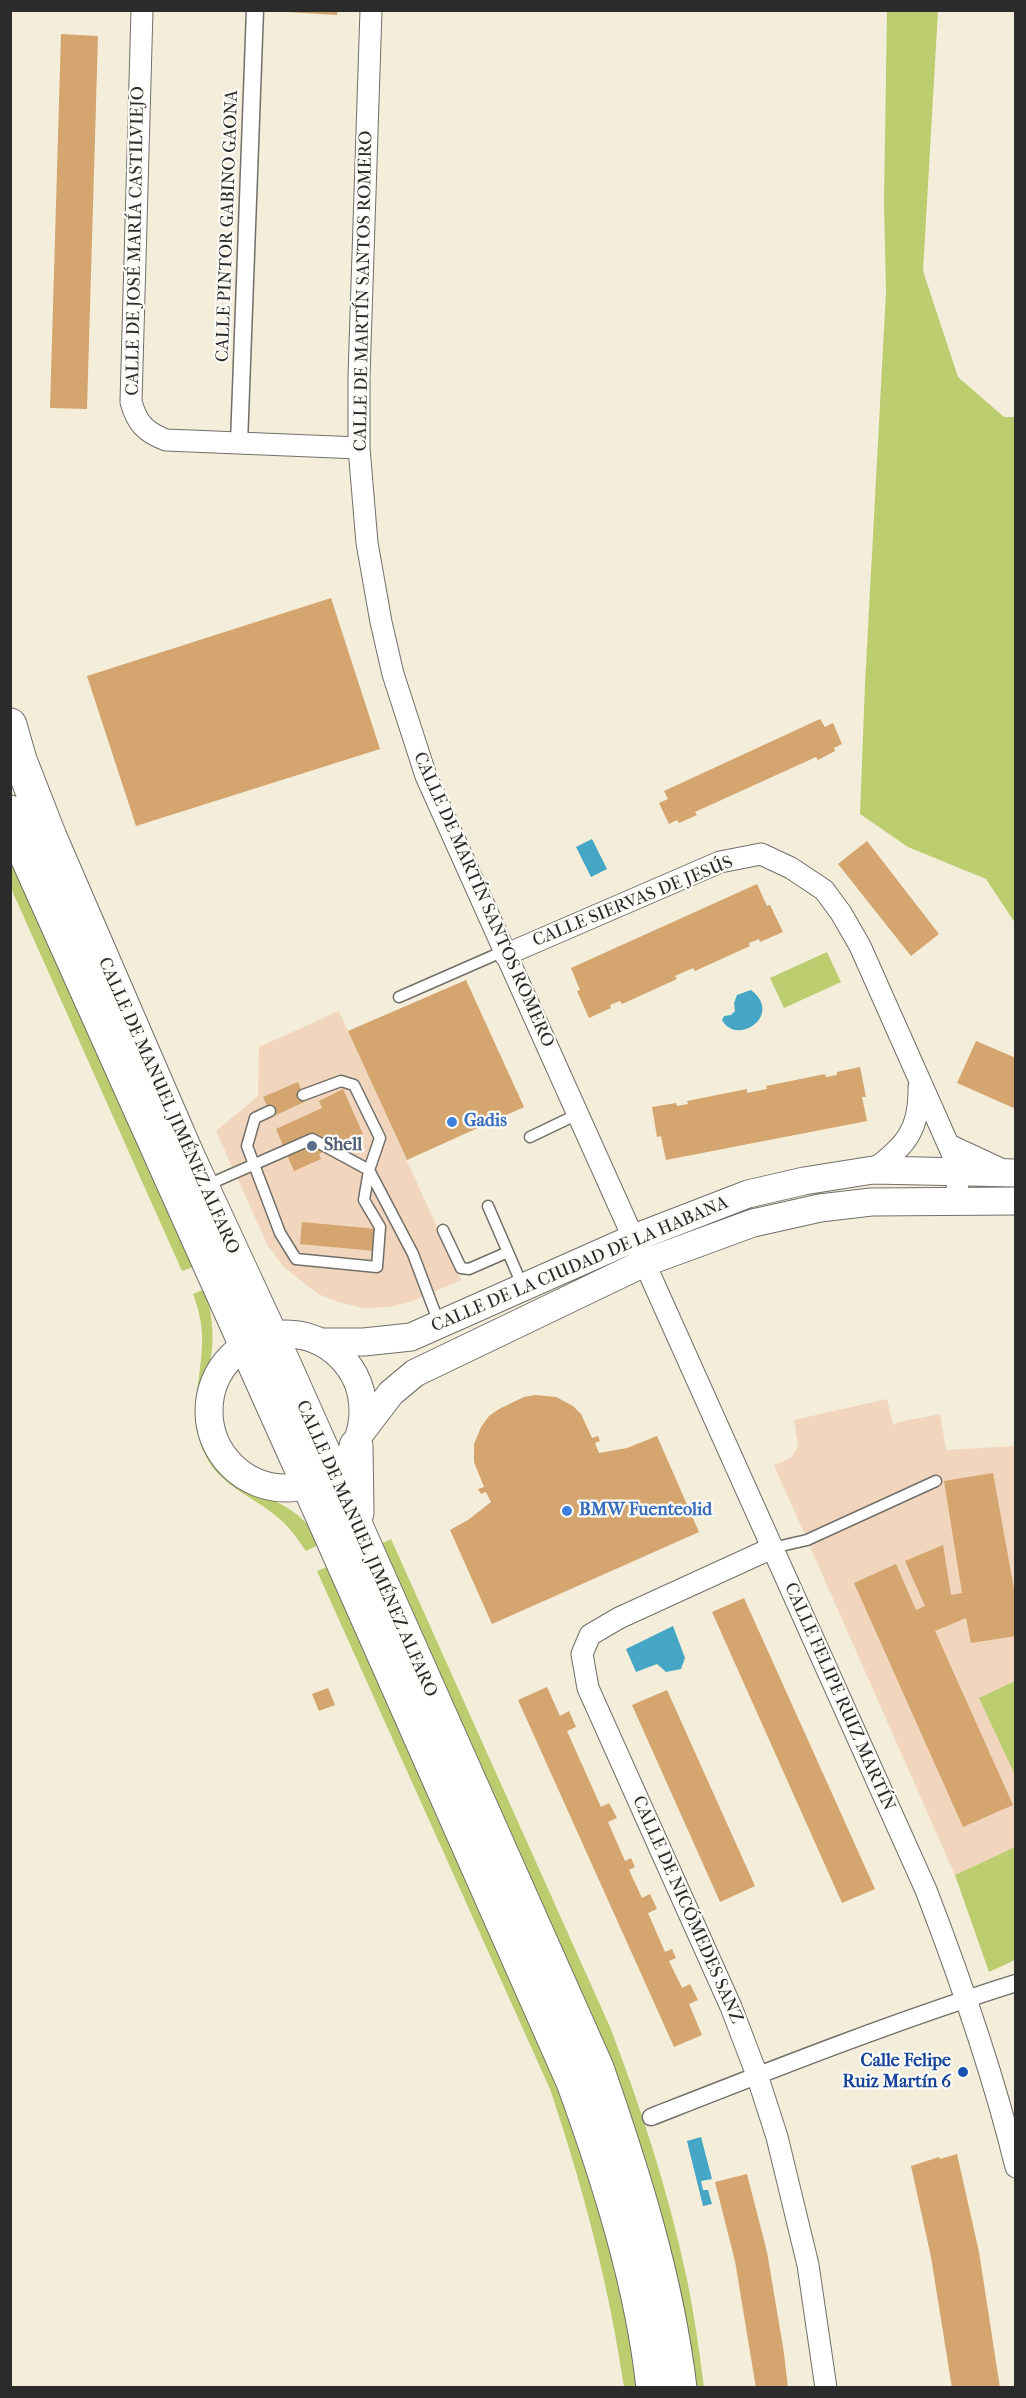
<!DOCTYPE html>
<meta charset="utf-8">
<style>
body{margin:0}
#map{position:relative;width:1026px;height:2398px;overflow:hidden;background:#f4edda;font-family:"IM FELL French Canon",serif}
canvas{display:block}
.frame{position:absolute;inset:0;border:12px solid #2b2b2b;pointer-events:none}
</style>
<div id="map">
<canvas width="1026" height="2398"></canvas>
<div class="frame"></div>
</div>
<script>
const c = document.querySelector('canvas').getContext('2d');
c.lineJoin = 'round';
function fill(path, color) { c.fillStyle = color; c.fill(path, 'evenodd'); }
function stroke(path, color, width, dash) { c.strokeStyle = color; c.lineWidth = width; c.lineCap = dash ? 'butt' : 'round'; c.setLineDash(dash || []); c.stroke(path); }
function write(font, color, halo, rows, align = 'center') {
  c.font = font + ' "IM FELL French Canon",serif'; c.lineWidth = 4.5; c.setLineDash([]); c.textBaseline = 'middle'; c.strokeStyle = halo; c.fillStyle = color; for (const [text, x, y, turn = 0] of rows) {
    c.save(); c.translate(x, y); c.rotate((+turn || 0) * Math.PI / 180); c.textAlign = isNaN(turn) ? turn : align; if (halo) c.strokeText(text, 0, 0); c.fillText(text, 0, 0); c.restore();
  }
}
fill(new Path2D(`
 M339 1011 461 1280 412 1301 389 1307 364 1308 341 1303 318 1294 284 1267 268 1246 216 1131 258 1096 259 1047Z
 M887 1399 893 1425 899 1422 940 1414 946 1450 1015 1446V1847L955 1875 774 1465 791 1458 798 1446 794 1420Z`), '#f1d5bd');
fill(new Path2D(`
 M887 11H938L923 271 958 377 1004 417H1015V923L986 879 908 847 860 814 865 684 886 292 884 202Z
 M10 845 196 1266 182 1271 14 895 11 886Z
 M827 952 841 982 784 1008 770 978Z
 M205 1289C211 1310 215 1334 211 1357 209 1367 205 1377 201 1387 196 1403 198 1426 205 1441 231 1504 294 1487 320 1544L306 1551C297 1538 289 1526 276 1516 256 1499 226 1487 211 1465 183 1422 201 1389 202 1344 203 1327 199 1310 193 1294Z
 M391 1539 610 2027C641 2108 668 2190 686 2275 694 2312 699 2350 704 2387H691L377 1546Z
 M332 1565 563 2085 624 2293 640 2387H624C609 2285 583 2187 550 2089L317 1571Z
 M1015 1681V1775L979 1698Z
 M1015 1847V1960L989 1972 955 1875Z`), '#bccd6f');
fill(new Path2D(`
 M592 839 607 869 591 877 576 847Z
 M751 990C784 1015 737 1047 722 1020L724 1016 731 1015 735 1011 734 1003 737 995Z
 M673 1626 685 1658 681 1669 666 1672 657 1664 636 1672 626 1649Z
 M701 2137 712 2179 701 2181 703 2190H708L712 2204 703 2206 687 2141Z`), '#45a7c5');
fill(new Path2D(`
 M286 10H338L337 15 286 12Z
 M61 34 98 36 87 409 50 408Z
 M331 598 380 749 136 826 87 676Z
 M820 719 825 727 833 723 842 744 834 748 835 751 818 760 816 757 695 812 697 815 679 823 677 820 669 824 659 803 668 799 664 791Z
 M867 841 939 934 911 956 838 864Z
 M757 884 767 906 770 905 783 932 760 942 759 939 749 943 750 946 695 971 693 968 675 976 677 979 622 1004 620 1001 610 1005 611 1008 589 1018 577 991 580 990 571 968Z
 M466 980 524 1107 407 1160 348 1031Z
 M976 1041 1016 1058V1109L957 1083Z
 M860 1067 866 1097H862L867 1121 666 1160 661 1136 657 1137 652 1107 676 1103 677 1106 688 1104 687 1101 747 1089V1093L767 1089 766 1086 825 1074 826 1077 837 1075V1072Z
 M298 1082 306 1101 272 1117 263 1097Z
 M343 1089 363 1134 319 1154 321 1159 294 1171 276 1129 322 1108 319 1101Z
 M302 1222 377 1229 375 1251 300 1244Z
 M535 1395 556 1397 573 1406 581 1414 592 1438 598 1436 600 1441 595 1443 599 1453 627 1448 657 1436 699 1532 492 1624 450 1530 468 1520 491 1502 486 1492 481 1494 478 1489 484 1487 474 1462V1444L481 1427 489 1416 499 1409 524 1397Z
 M993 1473 1016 1600V1636L971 1643 966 1618 935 1631 1013 1805 963 1827 854 1583 896 1564 916 1610 925 1606 905 1561 943 1545 951 1595 962 1593 944 1481Z
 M744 1598 875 1889 842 1903 712 1612Z
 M547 1687 560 1716 569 1711 576 1727 567 1731 601 1807 609 1803 617 1818 608 1822 625 1861 631 1858 635 1867 629 1870 642 1898 650 1894 657 1909 648 1913 665 1952 672 1949 676 1958 669 1961 682 1988 690 1984 698 2000 689 2004 702 2035 674 2047 518 1700Z
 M328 1688 335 1705 319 1711 312 1694Z
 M667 1690 755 1886 720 1902 632 1705Z
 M957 2154 979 2252 1000 2388H952L931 2257 911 2166 939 2157 940 2159Z
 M747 2174 767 2252 784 2353 788 2388H756L735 2261 715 2182Z`), '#d4a56e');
const service = new Path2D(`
 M399 997 504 951
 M270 1111 255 1118 247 1146 280 1233 296 1259 377 1267 380 1227 364 1200 369 1170 380 1138 354 1085 341 1081 303 1095
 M530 1137 578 1114
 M205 1186 312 1139 369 1170 413 1254 439 1323
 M488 1206 523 1287
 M443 1230 461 1268 469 1269 508 1252
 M772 1548 807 1540 936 1481`);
const pedestrian = new Path2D(`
 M239 443 255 10
 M651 2117C771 2070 892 2022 1016 1983`);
const minor = new Path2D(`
 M142 10 131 402C137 423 145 432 166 440L359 448
 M371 10 359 376V448L367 543 381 622 393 674 426 776 926 1890C961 1981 993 2072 1016 2167
 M505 955 720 862 761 854 791 868 824 890 841 913 860 946 960 1171 955 1200
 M949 1145 1005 1171
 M873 1170C906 1146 920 1129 919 1087
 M772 1548 619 1618 590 1635 582 1654 588 1688 731 2007 757 2075 777 2137 808 2265 826 2388`);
const tertiary = new Path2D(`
 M209 1411a77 77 0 1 1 154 0a77 77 0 1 1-154 0Z
 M323 1342H364L411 1337 634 1238 748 1194 804 1181 873 1170 1016 1173
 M362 1431 391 1393 415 1373 644 1263 753 1223 820 1208 871 1202 1016 1201`);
const trunk = new Path2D(`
 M10 725 20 760 50 837 187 1154 286 1368 597 2068C633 2172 667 2278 680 2388
 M10 812 26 855 309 1486 573 2082C608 2178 642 2285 653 2388
 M356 1446 357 1513`);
stroke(service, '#716f68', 13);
stroke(pedestrian, '#716f68', 19);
stroke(minor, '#716f68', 23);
stroke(tertiary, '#716f68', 29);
stroke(trunk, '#716f68', 35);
stroke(service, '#fff', 10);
stroke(pedestrian, '#fff', 16);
stroke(minor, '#fff', 21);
stroke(tertiary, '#fff', 27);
stroke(trunk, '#fff', 33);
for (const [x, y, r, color] of [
 [452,1122,6,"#3f7fe0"],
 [312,1146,6,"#5c6f8a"],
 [567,1511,6,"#3f7fe0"],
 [963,2072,6,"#1a4fb4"]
]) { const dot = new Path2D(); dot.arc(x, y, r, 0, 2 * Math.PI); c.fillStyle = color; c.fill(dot); stroke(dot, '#fdfcf7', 2); }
write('18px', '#2b2b2b', '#fdfcf7', [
 ["CALLE PINTOR GABINO GAONA",228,226,-88],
 ["CALLE DE JOSÉ MARÍA CASTILVIEJO",136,241,-89],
 ["CALLE DE MARTÍN SANTOS ROMERO",364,291,-89],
 ["CALLE DE MARTÍN SANTOS ROMERO",483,900,66],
 ["CALLE SIERVAS DE JESÚS",633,902,-22],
 ["CALLE DE MANUEL JIMÉNEZ ALFARO",168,1106,66],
 ["CALLE DE LA CIUDAD DE LA HABANA",580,1265,-23],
 ["CALLE DE MANUEL JIMÉNEZ ALFARO",366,1549,66],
 ["CALLE FELIPE RUIZ MARTÍN",839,1697,66],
 ["CALLE DE NICÓMEDES SANZ",687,1910,66]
]);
write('bold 18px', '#366cbe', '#fdfcf7', [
 ["Gadis",464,1122],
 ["BMW Fuenteolid",579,1511]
], 'left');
write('bold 18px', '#4e5e75', '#fdfcf7', [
 ["Shell",324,1146]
], 'left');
write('bold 18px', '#164399', '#fdfcf7', [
 ["Calle Felipe",951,2062],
 ["Ruiz Martín 6",951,2083]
], 'right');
</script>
